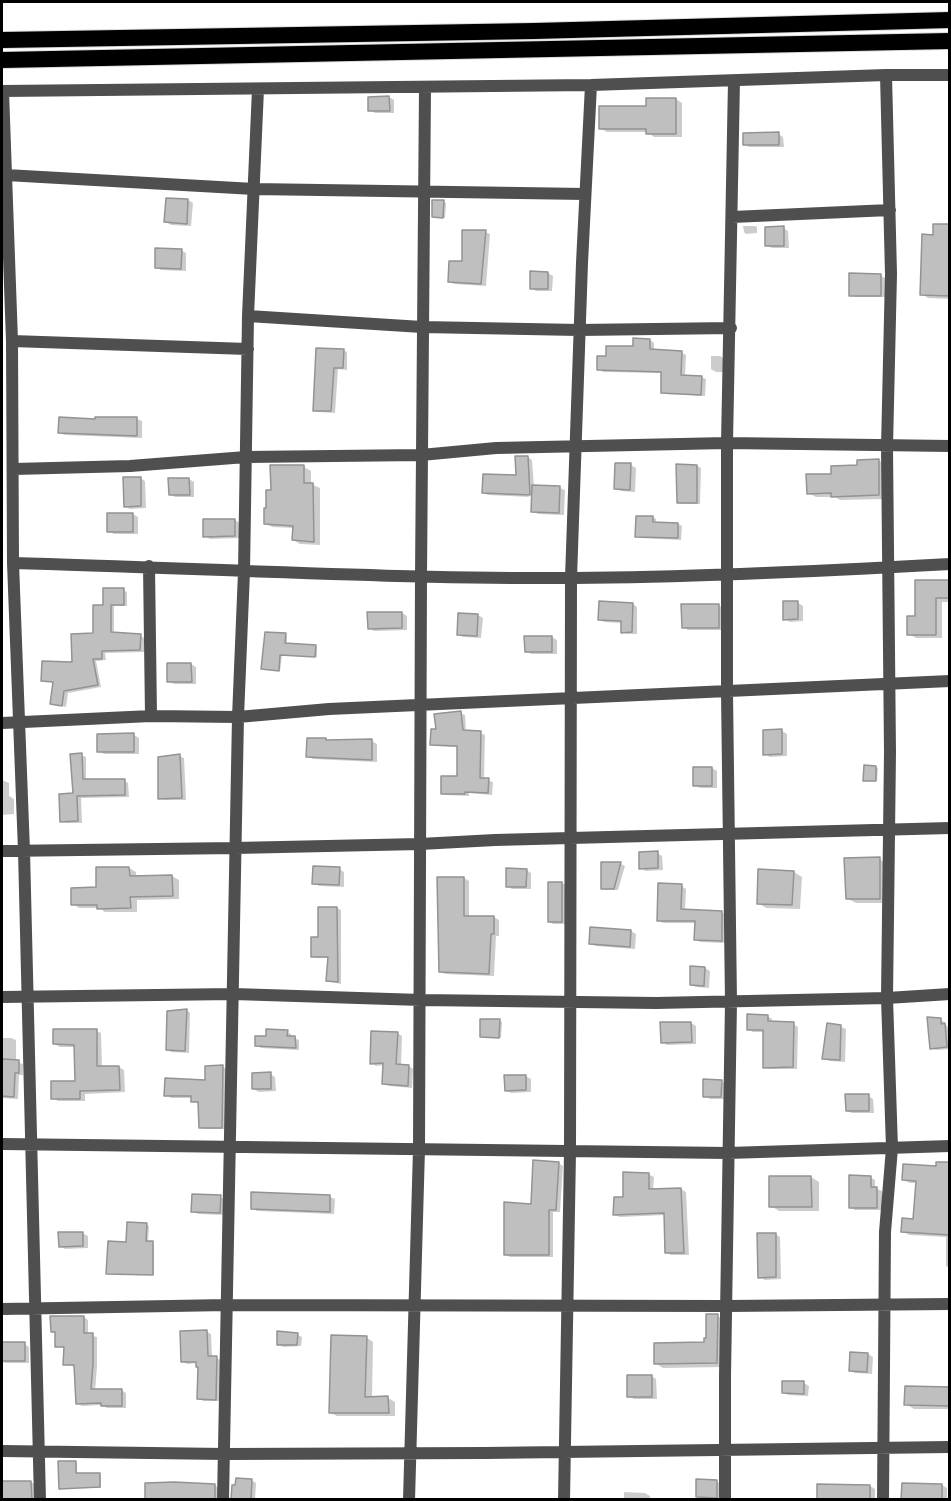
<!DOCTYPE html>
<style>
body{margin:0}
#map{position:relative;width:951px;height:1501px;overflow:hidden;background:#fff;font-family:Karla,sans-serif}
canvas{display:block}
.frame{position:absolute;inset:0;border:3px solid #000;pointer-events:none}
</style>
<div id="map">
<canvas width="951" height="1501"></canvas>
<div class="frame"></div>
</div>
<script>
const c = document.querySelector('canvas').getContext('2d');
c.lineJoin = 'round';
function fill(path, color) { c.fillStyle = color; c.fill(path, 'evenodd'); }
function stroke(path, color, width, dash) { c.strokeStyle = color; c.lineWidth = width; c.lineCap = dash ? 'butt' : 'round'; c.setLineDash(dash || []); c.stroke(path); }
fill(new Path2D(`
 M389 97 394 100V113H375L370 110Z
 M676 99 682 103V137H654L647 132H607L600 128 647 107Z
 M778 134 783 137 784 147H749L744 144Z
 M188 200 193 203 191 226 171 225 166 222Z
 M444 202 446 203 445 218 434 217Z
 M743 226H755L757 227V233L746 234 744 232Z
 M950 226V299L928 298 922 294 934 236Z
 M783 228 788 231 789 248H772L766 245Z
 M485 232 490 234 486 286 454 284 449 281Z
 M181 250 186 253V271L161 270 156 267Z
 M532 272 548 273 553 276 552 291H536L531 288Z
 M881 276 885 278V297H855L851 295Z
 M650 340 654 343V351L682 353 686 355 685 376 701 377 706 379 705 396 666 394 662 392 663 373 603 372 599 369 607 358Z
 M317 349 343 350 347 352V370L338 369 335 413 318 412 314 410Z
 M711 356H720L725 359V372H716L711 369Z
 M137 419 142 421V438L65 435 59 433 97 420Z
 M528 457 532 460 534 487 560 488 565 490 564 515 538 514 533 511V496L524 490 522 493 530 497 488 495 484 493 518 477Z
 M878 460 886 465V499L840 500 835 497H816L808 493 832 475Z
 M631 465 636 468 635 492 621 491 616 488Z
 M678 465 697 466 701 468 700 504H682L678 502Z
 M304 467 311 471V484L320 488V545L300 544 293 540 294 528 272 527 265 523 272 491Z
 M140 478 145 481 146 508 130 509 125 506Z
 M189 479 194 482V497H175L170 494Z
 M133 514 138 517V534H114L109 531Z
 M653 517 656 519V523L678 524 682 526 681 540 640 538 637 536Z
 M235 520 240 523V538L210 539 205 536Z
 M950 581V602H942V638H916L909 634 916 618Z
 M123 590 127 592V606H114V633L140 635 144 638V652L105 653 106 660 96 661 101 687 68 693 66 707 52 703 54 683 42 680 73 664 94 635 105 606Z
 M798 603 803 606V621L790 622 785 619Z
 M633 604 637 607V634H627L622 632V623L604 622 600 619Z
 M718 605 723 608V630H688L683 627Z
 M402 613 407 616V630L374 631 369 628Z
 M478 615 483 618 481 638 463 637 458 634Z
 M285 635 287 636V645L317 647V657L282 655 280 671 262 669Z
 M552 637 557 640V654H531L526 651Z
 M169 664H191L196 667V684H174L169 681Z
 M460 713 465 715 466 732 480 733 485 735 484 780 493 782 492 795 469 793V796L446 795 442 793 459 777 458 747 436 746 432 744 437 731Z
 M782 731 787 734V756L770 757 765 754Z
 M134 735 139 738V754H104L99 751Z
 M328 741H372L377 744V762L313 759 308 756Z
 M81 755 86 757V781H124L128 783 129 797 81 798 82 823H66L62 821 75 795Z
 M179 756 184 758 186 800H164L160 798Z
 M876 767 878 768 877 781H867Z
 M712 768 717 771V788H700L695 785Z
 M2 780 9 783V796L14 799V814L2 815Z
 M657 853 662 856 663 870 646 871 641 868Z
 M879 859 887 864V903H856L848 899Z
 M603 864H621L625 866 618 890H606L602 888Z
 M129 868 136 872V877L172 876 179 880V899L137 900V912H105L99 908H79L73 904Z
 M339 869 344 872V887L319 886 314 883Z
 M526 870 531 873V889H512L507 886Z
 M794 872 802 877 800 909 766 908 758 903Z
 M464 878 469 881V918L494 917 499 920V936H496L494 976 445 974 440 971Z
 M562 883 566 885V924H553L549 921Z
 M681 886 686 889 685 911 721 912 726 915V943L700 942 696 939V923H663L658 920Z
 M337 908 341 910V984L327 981 329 958H317L313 956 320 938 319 909Z
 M631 931 636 934 635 949 596 946 590 943Z
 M705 968 710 971 709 988 696 987 691 984Z
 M187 1010 190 1013 189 1053 171 1052 167 1049Z
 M767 1016 772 1019V1023L793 1024 798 1027 797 1069H769L765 1067 764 1032H753L748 1029Z
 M941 1019 948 1027 950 1049 936 1050 932 1048Z
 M500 1021 502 1022 501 1038 483 1037Z
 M691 1023 696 1026V1044L667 1045 662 1042Z
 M841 1027 846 1029 845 1062 829 1061 824 1058Z
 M96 1031 101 1033 102 1068 119 1067 124 1070 125 1092 85 1094V1101H58L53 1098 76 1082V1047H60L55 1044Z
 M287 1032 291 1034V1037L299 1040V1050L261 1048 257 1045 267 1038Z
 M397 1033 402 1036 401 1066H409L413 1069 412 1088 389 1086 384 1083 385 1065 376 1066 371 1063Z
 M2 1038H11L16 1040V1062L23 1064V1075H19L18 1099 2 1098Z
 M223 1067 227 1069 226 1129H205L200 1127V1104L193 1101V1098H171L166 1095 207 1081Z
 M270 1074 275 1077 276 1091 259 1092 253 1089Z
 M525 1076 531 1079V1092L511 1093 506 1090Z
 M721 1081 726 1084V1099H710L705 1096Z
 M868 1096 873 1099 874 1113H852L847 1111Z
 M558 1163 563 1166 560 1212H553V1257H510L505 1254Z
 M950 1164V1268L946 1266V1237L909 1235 903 1231 915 1220 917 1183H910L904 1180Z
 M648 1174 654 1177 653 1190 681 1189 686 1192 689 1255H671L666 1252V1215L620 1217 615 1215 624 1199Z
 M811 1177 819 1182V1211H779L771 1206V1178Z
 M870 1177 875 1180V1188L882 1191V1210H855L850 1207Z
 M220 1197 225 1200V1215L198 1214 193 1211Z
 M330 1197 335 1199 334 1214 257 1211 252 1208Z
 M147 1225 149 1226 148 1242 154 1244V1275L108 1273 128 1244Z
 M82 1233 88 1236V1248L65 1249 60 1246Z
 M775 1234 780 1237 781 1279 765 1280 760 1277Z
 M717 1316 725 1320 724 1367 663 1368 655 1363 705 1344Z
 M84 1317 88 1320V1335L97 1337V1367L95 1391 121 1390 126 1393V1408H107L101 1405 82 1406 77 1403 76 1367 64 1364 65 1348 56 1346V1334L52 1331Z
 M207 1332 211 1334 212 1357 221 1360 220 1401H203L199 1398 200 1367 197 1363 187 1364 182 1361Z
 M298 1335 302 1337 301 1346 283 1347 279 1344Z
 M367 1338 373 1342 372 1398H388L395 1402V1416H337L331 1413Z
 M2 1344H24L29 1347V1363H5L2 1361Z
 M868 1354 873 1357 872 1374 855 1373 850 1370Z
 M651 1376 656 1379 657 1399H634L629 1396Z
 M804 1383 809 1386 808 1396 788 1395 783 1392Z
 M950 1388V1409H914L906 1404Z
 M75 1462 77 1463V1475L101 1476V1488H61Z
 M251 1480 256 1483 255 1500H232Z
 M716 1481 721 1484V1500L702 1499 697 1496Z
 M31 1482 36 1485V1500H3Z
 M903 1484 942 1485 947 1488V1500L903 1499Z
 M215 1486 220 1488V1500H147Z
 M870 1486 875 1489V1500H818Z
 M624 1492 645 1493 650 1496V1500H624Z`), '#0003');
const building = new Path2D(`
 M389 96 390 111H368V97Z
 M646 98H676V134H646V129H599V106H646Z
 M779 132V145H743V133Z
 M166 198 188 199 187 224 164 222Z
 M432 200H444L443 218 432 217Z
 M933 224H950V296L920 295 922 234 933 235Z
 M784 226V246H765V227Z
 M462 230H486L481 284 448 282 449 261H462Z
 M155 248 182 249 181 269 155 268Z
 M530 271 548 272V289H530Z
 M849 273 881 274V296H849Z
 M633 338 650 339V349L682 351 681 375 702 376 701 395 661 393V372L597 370V356H606V346H633Z
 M316 348 344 349 343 368H334L331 411H313Z
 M59 417 95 419V417H137V436L58 433Z
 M515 456H528L530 495 482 493 483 474 516 475Z
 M879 459V495L831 497V493L807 494 806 474H831V466L857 465V460Z
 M615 463H631L630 490 614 489Z
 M676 464 697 465V503H677Z
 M270 465H304V483H313L314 542 292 540 293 526 264 524V508H266V490H271Z
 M123 477H141V506L124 507Z
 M168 478H189L190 495H169Z
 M532 485 560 486 559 513 531 512Z
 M107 513H133V532H107Z
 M636 516H653V522L678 523V538L635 537Z
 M203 519H235V536L203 537Z
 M915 580H950V598H936V635H907V616H915Z
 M103 588H124V605H111V632L141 634 140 650 102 651V659H93L98 685 64 691 62 706 50 704 53 682 41 681 42 661 72 662 71 634 93 633V605H103Z
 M599 601 633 603 632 632 621 633V621L598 620Z
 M783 601H798V619L783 620Z
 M681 604H719V628H682Z
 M367 612H402V628L368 629Z
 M458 613 478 614 477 636 457 635Z
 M265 632 286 633 285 643 316 645 315 657 280 655 279 671 261 669Z
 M524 636H552V652H525Z
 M167 663H191L192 682H167Z
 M461 711 463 730 481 731 480 778H489L488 793 465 792V794H441V776H457V746L430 745 431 729H436L434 714Z
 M782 729V754L763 755V730Z
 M134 733V752H97V734Z
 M307 738H326V740L372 739V760L306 757Z
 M82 753 83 779H125V795L77 796 78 821 60 822 59 794 73 793 70 754Z
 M180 754 182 798 158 799V757Z
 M864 765 876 766V781H863Z
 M693 767H712V786H693Z
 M658 851V868L639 869V852Z
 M880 857V899H846L844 858Z
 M601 862H621L614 889H601Z
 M313 866 340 867 339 885 312 884Z
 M96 867H129L130 876 172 875 173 896 130 897 131 908 97 909V905H71V888L96 887Z
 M506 868 527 869 526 887H506Z
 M758 869 794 871 792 905 757 904Z
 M437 877H464V916H494V934H491L489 974 439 972Z
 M548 882H562V922H548Z
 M658 883 682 884 681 909 722 911V941L694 940 695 921H657Z
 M318 907H337L338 982 326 981 328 957H311V937H318Z
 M590 927 631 930 630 947 589 944Z
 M690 966 705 967 704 986 690 985Z
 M187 1009 185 1051 166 1050 167 1011Z
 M747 1014 768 1015V1021L794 1022 793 1067 763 1068V1030H747Z
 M927 1017 941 1018V1024L945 1023 947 1047 930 1049Z
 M480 1019H500L499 1038 480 1037Z
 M660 1022H691L692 1042 661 1043Z
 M827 1023 841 1025 840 1060 822 1059Z
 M53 1029H97V1066H119L120 1090 80 1091V1099H51V1081H75L74 1045 53 1044Z
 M266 1029 288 1030 287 1036H295L296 1048 255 1046V1036H266Z
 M371 1031 398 1032 396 1064 409 1065 408 1086 382 1084 383 1063 370 1064Z
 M2 1059 19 1060V1073H15L14 1097 2 1096Z
 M223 1065 222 1128H199L198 1102H191V1096H164L165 1078 205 1080V1066Z
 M271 1072V1089H252V1073Z
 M504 1075H526V1090L505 1091Z
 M703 1079 722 1080 721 1097H703Z
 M845 1094H869V1111H846Z
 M533 1160 559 1162 556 1210H549V1255H504V1202L531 1204Z
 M936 1162H950V1235L901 1232 902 1218 913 1219 916 1181 902 1180 903 1164 936 1166Z
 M623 1172 649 1173V1189L681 1188 684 1253H665L664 1213 613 1215 614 1197H623Z
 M849 1175 871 1176V1187H877V1208H849Z
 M769 1176H811L812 1207H769Z
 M251 1192 330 1195V1212L251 1209Z
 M192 1194 221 1195 220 1213 191 1212Z
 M127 1222 147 1223 146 1241H153V1275L106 1274 108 1241 126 1242Z
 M58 1232H83V1246L59 1247Z
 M757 1233H776V1277L758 1278Z
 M706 1314H718L717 1363 654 1364V1343L704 1342V1338H706Z
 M50 1316H84V1333H93V1364L91 1389H122V1406H101V1403L76 1404 74 1365H63L64 1347H55V1332H51Z
 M207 1330 208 1356H217L216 1400 197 1399 198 1367H196V1362H181L180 1331Z
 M277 1331 298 1333 297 1345H277Z
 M331 1335 367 1336 365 1397 388 1396 389 1413H329Z
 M2 1342H25V1361H2Z
 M850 1352 868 1353 867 1372 849 1371Z
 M627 1375H652V1397H627Z
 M782 1381H804V1394L782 1393Z
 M905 1386 950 1387V1406L904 1405Z
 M58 1461H76V1473H100V1487L59 1489Z
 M236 1478 252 1479 251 1500H231L232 1485H235Z
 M696 1479 717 1480V1498L696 1497Z
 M2 1481H31L32 1500H2Z
 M174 1482 215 1484V1500H145V1483Z
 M902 1483 942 1484V1500H901Z
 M817 1484 870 1485V1500H817Z`);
fill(building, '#bfbfbf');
stroke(building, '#939393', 1.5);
const trunk = new Path2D(`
 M2 40 534 31 950 20
 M2 60 950 41`);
stroke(trunk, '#dbdbdb', 18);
stroke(new Path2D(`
 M2 91 591 85 886 75H950
 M3 91 12 341 13 563 24 851 40 1500
 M6 175 254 189 585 194
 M732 217 890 210
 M248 316 422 327 579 330 731 328
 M12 341 248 349
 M14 469 130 466 246 457 421 455 496 448 727 443 950 446
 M13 563C200 568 386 579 573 578 699 577 824 571 950 564
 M149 566 151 716
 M2 723 151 716 238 717 329 709 950 681
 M2 851 235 848 420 844 495 840 950 828
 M2 997 234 994 421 1000 656 1003 887 998 950 994
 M2 1144 728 1153 950 1146
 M2 1309 227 1305 726 1306 950 1304
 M2 1451 225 1454 485 1453 950 1447
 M223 1500 238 717 244 572 248 316 258 89
 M409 1500 419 1149 421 576 425 88
 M564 1500 570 1152 571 578 582 263 591 85
 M725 1500V1376L731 1002 727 692V443L734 81
 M883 1500 885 1232 892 1148 887 998 890 752 887 447 891 274 886 75`), '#4f4f4f', 12);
stroke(trunk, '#000', 16);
</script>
